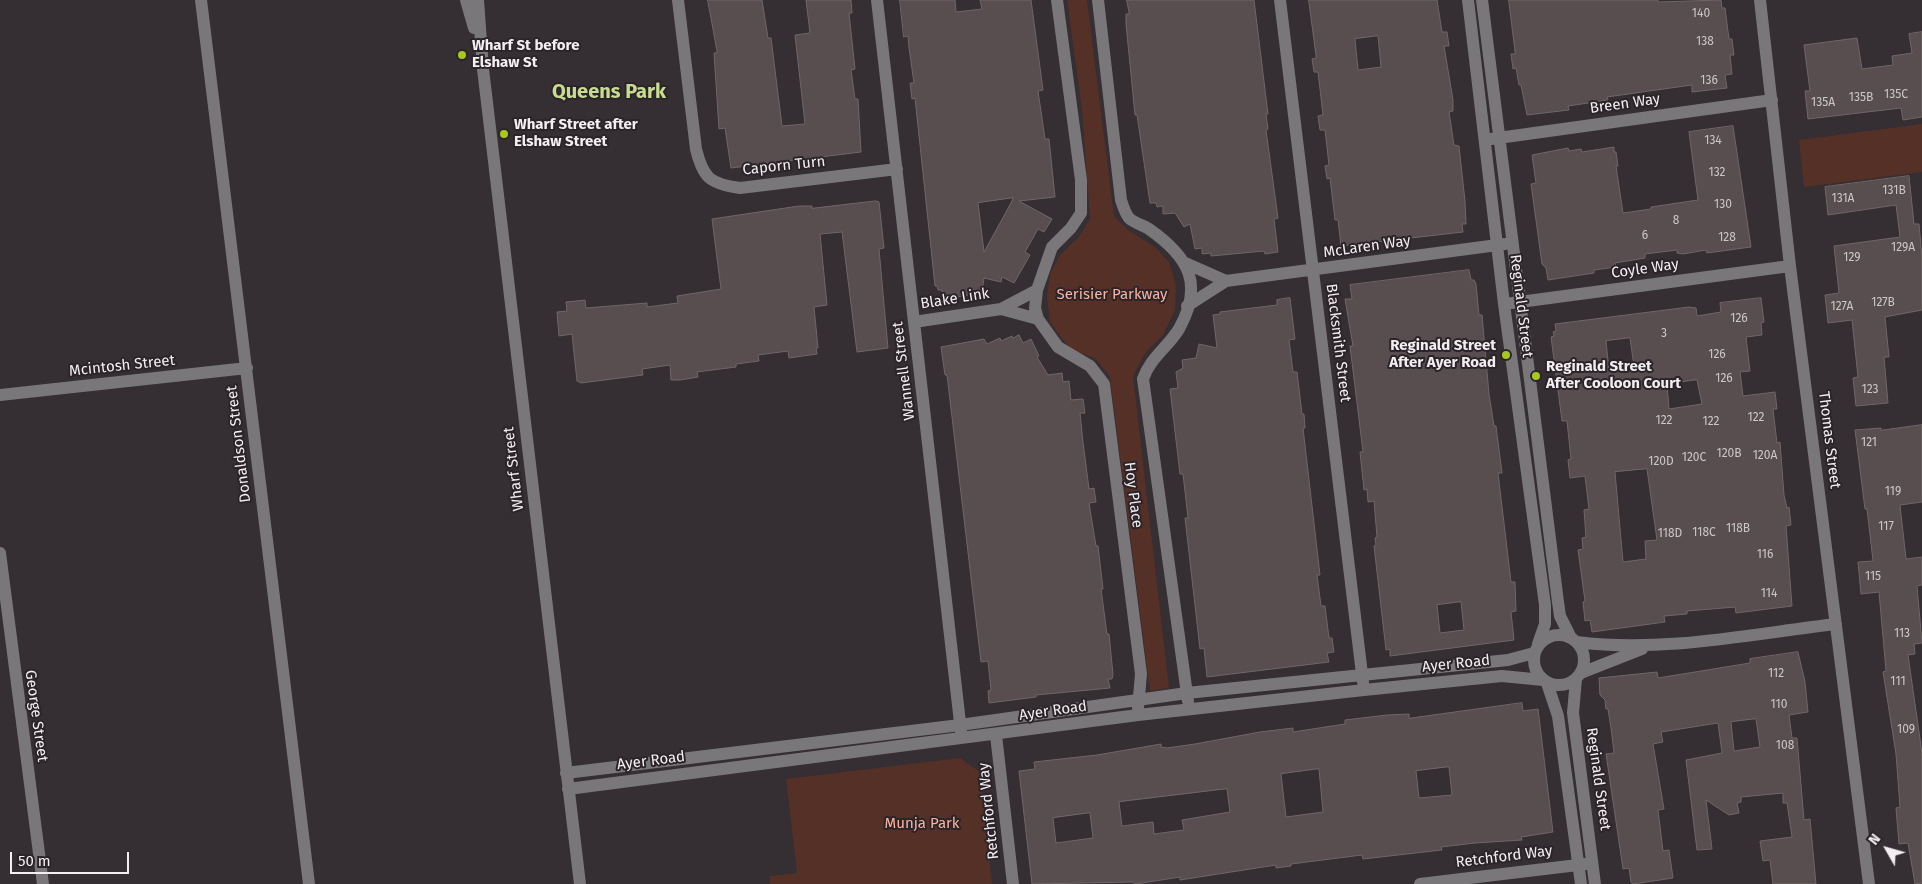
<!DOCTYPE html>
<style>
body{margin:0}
#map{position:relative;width:1922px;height:884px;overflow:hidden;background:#352e33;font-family:"Fira Sans",sans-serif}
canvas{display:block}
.north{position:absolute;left:1862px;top:824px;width:50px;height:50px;-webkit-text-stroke:4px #2b2429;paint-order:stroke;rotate:308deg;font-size:14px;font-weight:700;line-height:20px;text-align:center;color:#f3eef1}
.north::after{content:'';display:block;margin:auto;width:18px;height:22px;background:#f3eef1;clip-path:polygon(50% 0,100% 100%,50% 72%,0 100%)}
.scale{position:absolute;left:10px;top:852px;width:119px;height:22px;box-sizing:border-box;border:2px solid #f3eef1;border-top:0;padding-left:6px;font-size:15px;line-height:18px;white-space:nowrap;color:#f3eef1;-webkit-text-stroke:4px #2b2429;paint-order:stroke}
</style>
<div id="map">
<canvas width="1922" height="884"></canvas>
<div class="north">N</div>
<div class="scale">50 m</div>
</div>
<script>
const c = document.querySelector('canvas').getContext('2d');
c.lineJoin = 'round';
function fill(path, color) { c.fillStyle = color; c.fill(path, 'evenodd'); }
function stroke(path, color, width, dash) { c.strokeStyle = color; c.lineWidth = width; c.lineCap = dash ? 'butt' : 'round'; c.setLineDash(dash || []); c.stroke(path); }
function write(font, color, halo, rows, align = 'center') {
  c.font = font + ' "Fira Sans",sans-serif'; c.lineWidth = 4; c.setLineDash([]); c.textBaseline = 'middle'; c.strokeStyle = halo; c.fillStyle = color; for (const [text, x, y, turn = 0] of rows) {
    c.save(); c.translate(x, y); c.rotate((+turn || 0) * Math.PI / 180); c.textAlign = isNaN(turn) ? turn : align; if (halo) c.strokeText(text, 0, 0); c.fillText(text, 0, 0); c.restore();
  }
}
fill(new Path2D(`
 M1067 0H1087L1114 216 1128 230 1155 247 1169 262 1176 285 1175 310 1163 335 1146 352 1133 376 1169 688 1150 691 1110 377 1096 359 1073 350 1062 339 1050 322 1047 297 1050 274 1060 255 1078 238 1090 219 1082 110Z
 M1922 124V172L1804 187 1799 140Z
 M960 758 980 772 992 884H770L769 876 797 873 786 779Z`), '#543026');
const building = new Path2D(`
 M708 0H762L768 38H771L782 126 805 124 795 35 810 33 806 0H851L852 13H849L855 69 851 70 855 99H858L861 152 731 168 725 128 719 129 714 53H717Z
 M900 0H955L956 12 982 9 980 0H1031L1043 90 1038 91 1045 139H1049L1055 197 1019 201 1052 219 1044 232 1038 229 1025 252 1030 255 1014 283 1002 277 1001 282 984 278 982 293 943 299 942 290H938L937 286H935L915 98 912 99 910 83H914L909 48 908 36 904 37ZM1013 198 1011 203 984 252 978 203Z
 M1127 0H1254L1268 114H1266L1268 129 1266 130 1278 218 1274 219 1278 252 1265 254 1264 251 1211 256V253L1202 254V248L1195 249 1190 224 1184 227 1175 213 1163 214V206L1157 207 1156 203H1150L1137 115H1135L1126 24V14H1129Z
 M1309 0H1437L1442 32H1447L1449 46H1444L1453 100V111L1449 112 1454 145 1459 146 1465 201 1466 224H1462L1463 232 1341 246 1338 220H1335L1330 178 1327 179 1325 166 1329 165 1325 130H1320L1318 116 1323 115 1318 72H1314L1312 59 1316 58ZM1378 36 1381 67 1358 70 1355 39Z
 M1509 0H1658V2L1721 0 1722 8H1725L1729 39H1732L1734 55H1730L1732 74 1725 75 1727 88 1692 92V85L1649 91 1607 97 1608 100 1568 106 1569 110 1527 115 1521 85H1519L1516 68 1513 69 1511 54H1515Z
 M1922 32V117L1903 120 1901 108 1808 119 1805 91H1810L1804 45 1857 38 1862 69 1893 65 1892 56 1912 53 1909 34Z
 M1733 126 1751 247 1707 253 1706 250 1683 254 1677 253V250L1645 254V258L1615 263 1616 267 1594 270V273L1548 280 1546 268 1542 264 1531 184 1536 183 1532 155 1568 148 1569 151 1581 149 1582 152 1614 147V152H1616L1618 166H1616L1623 213 1651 209V207L1698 200 1689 132Z
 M1909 176 1914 224H1919L1922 258V310L1885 317 1889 357H1884L1888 403 1856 406 1853 378 1858 377 1852 320 1828 323 1825 295 1839 293 1834 246 1900 237 1896 205 1828 215 1825 187Z
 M876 201 879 202 884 248 879 249 888 348 857 352 842 232 820 234 827 305 814 307 818 348H816L817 354 789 358 788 351 758 355 759 361 736 364V367L697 372 698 377 680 380H671L670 365 642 369 643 375 581 383 577 381 572 334 559 336 557 312 567 311 566 302 585 300 586 308 647 303V307L678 303 677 296 721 289 712 219 799 206H812V208Z
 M1469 270 1471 280H1474L1476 284 1479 315H1482L1489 394 1494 426H1496L1502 473H1498L1511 582H1515L1516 611 1511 612 1514 640 1390 656V649L1386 650 1374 546 1376 545 1375 538 1377 537 1374 501 1368 502 1367 489 1364 490 1360 452H1363L1350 346H1353L1345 299H1352L1350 285ZM1461 602 1464 630 1440 633 1437 605Z
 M1290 298 1295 339 1289 340 1293 372H1297L1302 414H1304L1305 428H1303L1320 575H1317L1321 606H1325L1329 638H1332L1334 652 1327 653 1329 662 1207 677 1204 648 1200 649 1185 518H1188L1183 474H1180L1170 389 1178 388 1176 372 1183 368 1182 360 1196 358 1199 344 1217 348 1213 315 1220 314V312L1277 305V300Z
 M1761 298 1764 322 1761 323 1762 335 1746 337 1750 371 1740 372 1743 396 1775 392 1777 409H1773L1777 443 1780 442 1784 495 1787 508 1789 507 1791 525 1786 526 1792 606 1736 613 1735 607 1687 611V614L1664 616 1665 622 1592 632 1590 620 1585 621 1583 602 1585 601 1578 550 1583 549 1582 538 1586 537 1584 510 1589 509 1585 476 1570 478 1568 460 1571 459 1567 421H1562L1551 337 1554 336 1553 332 1556 331 1555 324 1689 307 1696 308 1697 316 1721 312 1720 303ZM1630 338 1634 366 1609 370 1606 341ZM1697 380 1702 404 1669 409 1667 384ZM1647 469 1657 540 1645 541 1646 559 1623 562 1615 472Z
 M1019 335 1023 343 1031 339 1039 356 1037 357 1048 375 1062 373 1063 382 1069 381 1071 400 1083 399 1085 413H1080L1083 442 1089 489 1094 488 1096 502 1089 503 1096 546H1098L1103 589H1101L1107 634H1109L1113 674 1112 679H1108L1110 688 1036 695V697L989 703 988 691 991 690 988 661 981 662 947 375H945L941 347 984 339 987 344 1000 338 1001 341 1012 336 1013 338Z
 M1922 425V502L1900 505 1906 559 1922 557V585L1917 586 1922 643 1914 644 1915 654 1908 655 1922 753V883L1915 884 1908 843 1899 844 1896 808 1900 807 1896 754 1883 672 1886 671 1879 592 1861 594 1858 562 1873 561 1867 509H1865L1855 430 1881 428V430Z
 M1798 652 1805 682 1808 712 1789 715 1792 738H1797L1804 820 1810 819 1816 884H1773L1770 860 1763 861 1760 841 1792 837 1787 803H1783V793L1741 797V802L1737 803 1739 813 1729 815 1706 800 1712 849 1697 850 1686 760 1722 753 1718 723 1661 732 1663 742 1653 744 1664 809 1658 810 1663 851 1669 850 1673 878 1633 884 1631 882 1629 868 1623 869 1606 754 1614 753 1611 728 1608 709H1606L1605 700 1600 695 1599 678 1657 672 1658 678 1750 663V659ZM1756 719 1760 747 1734 751 1731 722Z
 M1522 703 1523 711 1538 709 1553 832 1521 837 1522 840 1475 843 1441 847 1442 850 1363 859 1362 855 1291 864V866L1276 868V865L1180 880V877L1136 884 1132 882 1032 884 1019 771 1035 769 1034 762 1097 755 1161 744V747L1167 748 1195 744 1260 732 1293 728V732L1345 724V720L1387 715 1409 714V718ZM1449 767 1452 795 1419 798 1416 771ZM1319 769 1323 812 1286 817 1281 774ZM1227 789 1230 812 1182 820 1184 830 1154 834 1153 822 1122 826 1119 802ZM1090 813 1093 838 1056 843 1053 818Z`);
fill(building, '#584e4f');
stroke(building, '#706667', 1);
stroke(new Path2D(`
 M201 0 309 884
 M466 0 474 28
 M478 0 483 69 580 884
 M678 0 696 149C703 178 710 184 740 188L897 169
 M877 0 961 731
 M1057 0 1081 180V213L1071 228 1052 247 1037 290 1035 308 1038 319 1058 347 1090 366 1104 384 1141 674 1138 708
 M1098 0 1121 200C1123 206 1125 213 1129 218 1134 223 1143 225 1149 229 1189 257 1204 284 1179 329 1168 347 1150 358 1143 379L1188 701
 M1280 0 1363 682
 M1468 0 1504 304 1545 605V624L1538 644
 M1482 0 1558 602 1560 616 1571 638
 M1760 0 1790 266 1869 884
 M1491 139 1772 100
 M1183 262 1226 281
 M1512 303 1790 266
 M1187 306 1226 281 1505 244
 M1001 309 1038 319
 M914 322 1001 309 1037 290
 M0 395 247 368
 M0 553 43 884
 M1534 660a25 25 0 1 1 50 0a25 25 0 1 1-50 0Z
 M1577 642C1663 653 1751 634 1836 624
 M1581 673 1642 649
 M1576 679 1573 713 1595 884
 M1547 683 1558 716 1581 884
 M996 735 1013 884
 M566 773 960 725 1187 693 1508 660 1534 653
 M568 789 1138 715 1364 690 1502 676 1543 680
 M1420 884 1586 864`), '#79777a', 12);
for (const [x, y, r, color] of [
 [462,55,5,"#a7c81f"],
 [504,134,5,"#a7c81f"],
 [1506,355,5,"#a7c81f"],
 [1536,376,5,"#a7c81f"]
]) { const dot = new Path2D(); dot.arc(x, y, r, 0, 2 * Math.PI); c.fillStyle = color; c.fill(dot); stroke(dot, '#2b2429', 2); }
write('12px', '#ccc6c8', null, [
 ["140",1701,14],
 ["138",1705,42],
 ["136",1709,81],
 ["135C",1896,95],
 ["135B",1861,98],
 ["135A",1823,103],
 ["134",1713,141],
 ["132",1717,173],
 ["131B",1894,191],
 ["131A",1843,199],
 ["130",1723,205],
 ["8",1676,221],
 ["6",1645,236],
 ["128",1727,238],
 ["129A",1903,248],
 ["129",1852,258],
 ["127B",1883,303],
 ["127A",1842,307],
 ["126",1739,319],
 ["3",1664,334],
 ["126",1717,355],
 ["126",1724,379],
 ["123",1870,390],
 ["122",1756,418],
 ["122",1664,421],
 ["122",1711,422],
 ["121",1869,443],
 ["120B",1729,454],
 ["120A",1765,456],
 ["120C",1694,458],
 ["120D",1661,462],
 ["119",1893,492],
 ["117",1886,527],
 ["118B",1738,529],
 ["118C",1704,533],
 ["118D",1670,534],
 ["116",1765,555],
 ["115",1873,577],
 ["114",1769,594],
 ["113",1902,634],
 ["112",1776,674],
 ["111",1898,682],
 ["110",1779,705],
 ["109",1906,730],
 ["108",1785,746]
]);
write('bold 15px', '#f3eef1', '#2b2429', [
 ["Wharf St before",472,46],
 ["Elshaw St",472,63],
 ["Wharf Street after",514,125],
 ["Elshaw Street",514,142],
 ["Reginald Street",1496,346,"right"],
 ["After Ayer Road",1496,363,"right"],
 ["Reginald Street",1546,367],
 ["After Cooloon Court",1546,384]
], 'left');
write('15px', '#f3eef1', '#2b2429', [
 ["Breen Way",1625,104,-8],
 ["Caporn Turn",784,166,-6],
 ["McLaren Way",1367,247,-8],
 ["Coyle Way",1645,269,-8],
 ["Blake Link",955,299,-9],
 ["Reginald Street",1521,306,83],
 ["Blacksmith Street",1338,343,83],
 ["Mcintosh Street",122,366,-6],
 ["Wannell Street",904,371,-97],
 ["Thomas Street",1829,440,83],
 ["Donaldson Street",239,444,-97],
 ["Wharf Street",514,469,-97],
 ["Hoy Place",1133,495,83],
 ["Ayer Road",1456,664,-6],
 ["Ayer Road",1053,711,-8],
 ["George Street",36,716,82],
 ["Ayer Road",651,761,-7],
 ["Reginald Street",1598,779,82],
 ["Retchford Way",989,811,-96],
 ["Retchford Way",1504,857,-7]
]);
write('15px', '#fbb29e', '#2b2429', [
 ["Serisier Parkway",1112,295],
 ["Munja Park",922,824]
]);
write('bold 20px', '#c8dc91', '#2b2429', [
 ["Queens Park",609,92]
]);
</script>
